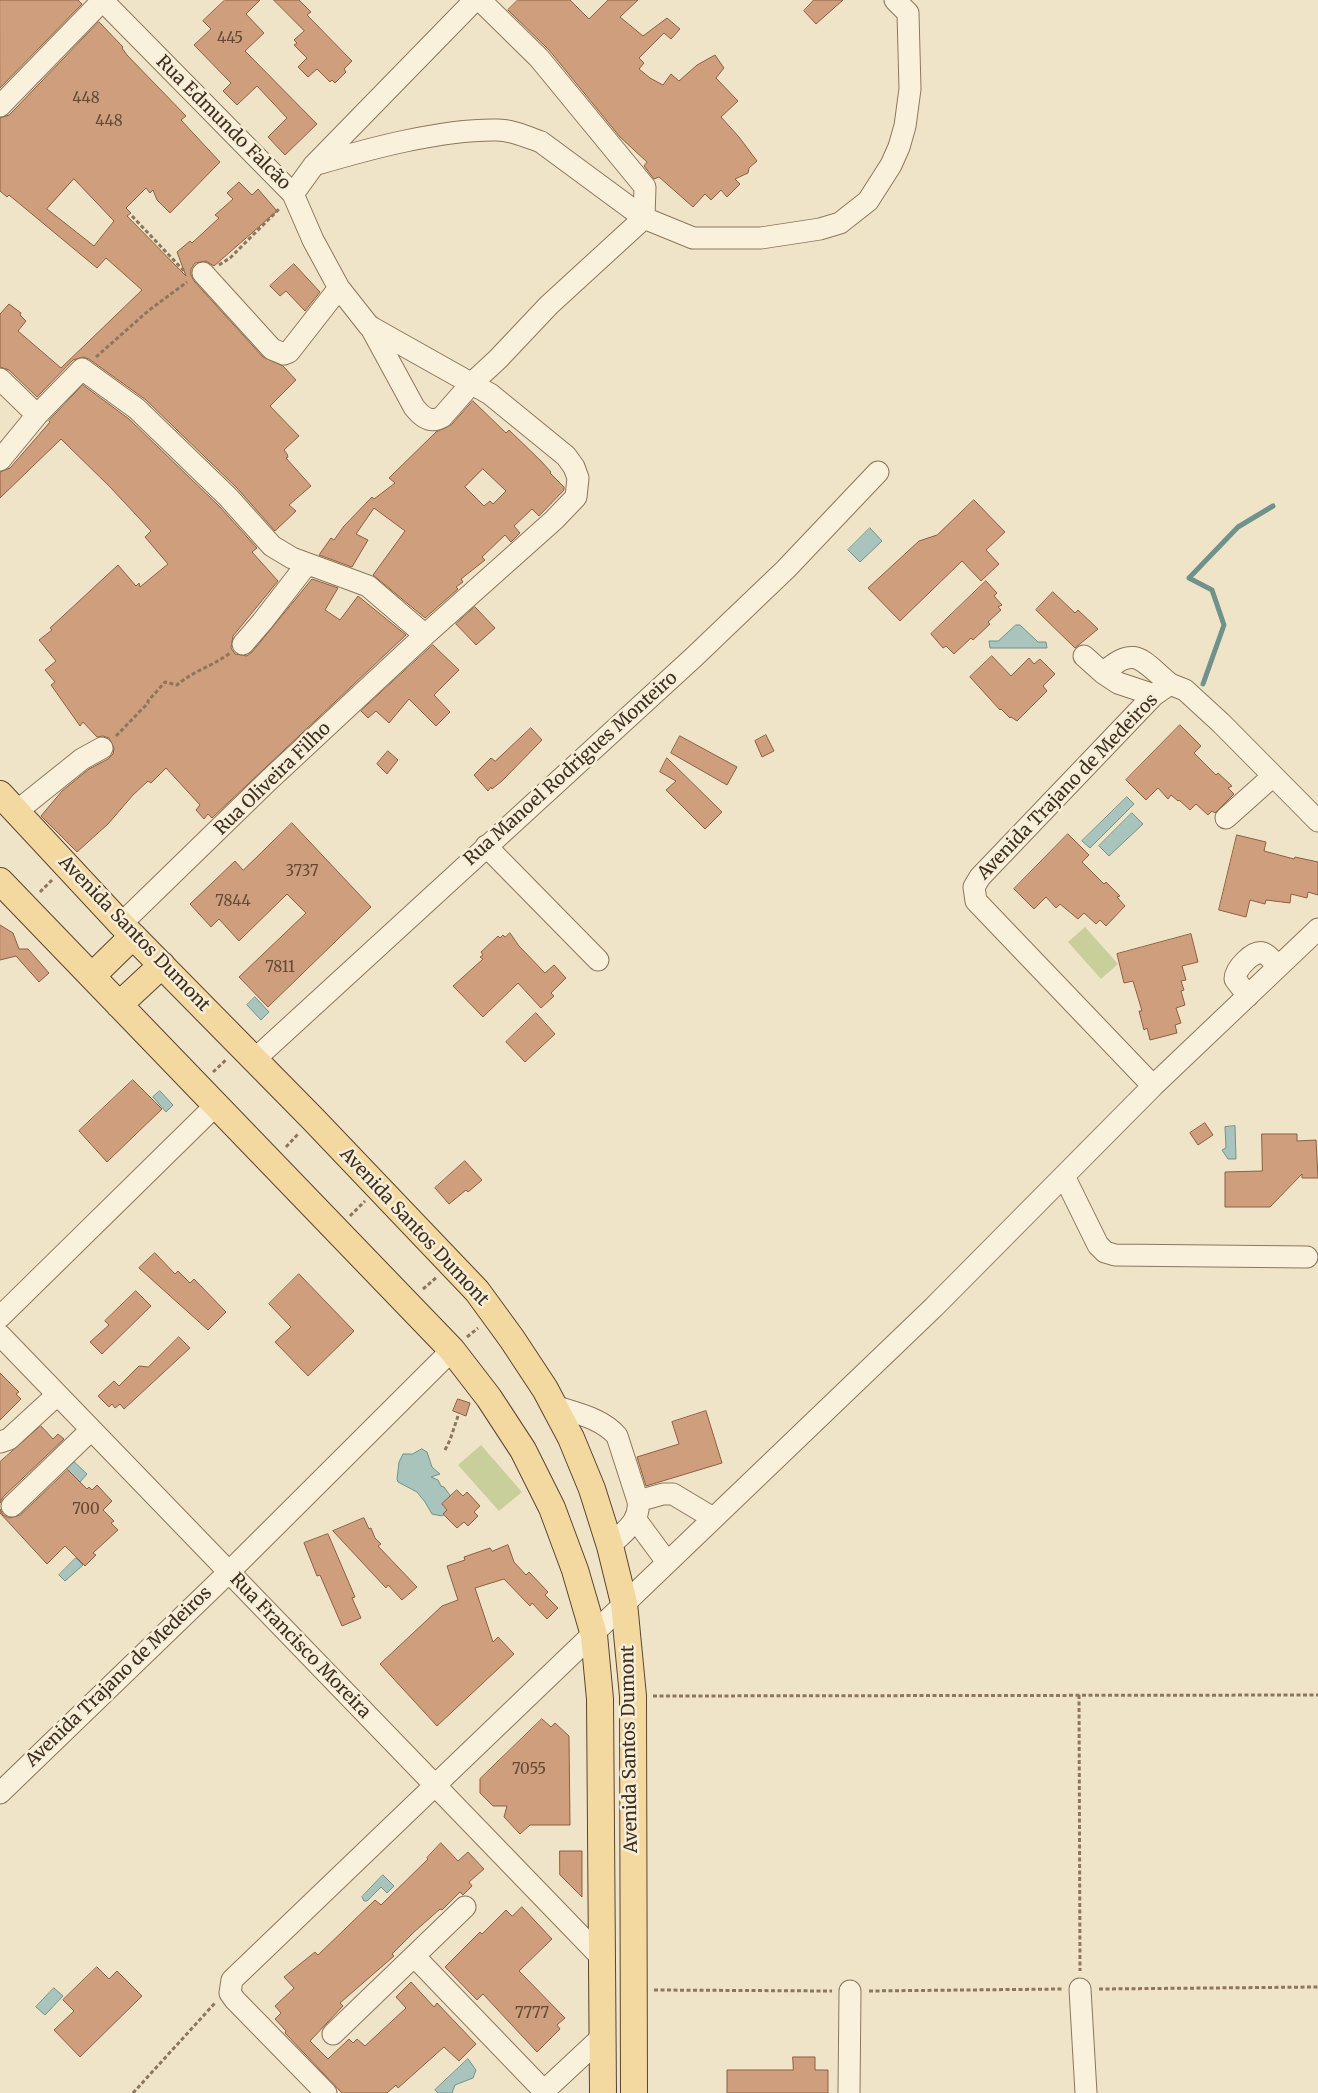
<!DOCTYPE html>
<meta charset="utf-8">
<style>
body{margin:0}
canvas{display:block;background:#f0e4c8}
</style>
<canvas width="1318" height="2093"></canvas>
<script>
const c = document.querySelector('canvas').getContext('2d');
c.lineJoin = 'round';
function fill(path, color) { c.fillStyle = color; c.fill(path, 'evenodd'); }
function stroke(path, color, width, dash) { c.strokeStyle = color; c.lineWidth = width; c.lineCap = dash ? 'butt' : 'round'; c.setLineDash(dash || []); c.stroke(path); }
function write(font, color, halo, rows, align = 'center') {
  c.font = font + ' Merriweather,serif'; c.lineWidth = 5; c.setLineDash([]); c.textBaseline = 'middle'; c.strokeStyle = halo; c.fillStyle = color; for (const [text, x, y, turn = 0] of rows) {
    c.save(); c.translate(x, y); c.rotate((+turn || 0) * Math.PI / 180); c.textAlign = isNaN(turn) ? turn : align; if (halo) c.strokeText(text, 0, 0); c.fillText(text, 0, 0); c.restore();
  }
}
fill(new Path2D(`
 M1085 927 1118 964 1101 979 1068 942Z
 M481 1445 522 1492 499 1511 458 1465Z`), '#c9cf9b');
const water = new Path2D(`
 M870 528 882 541 860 562 848 550Z
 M1016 625H1020L1038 642H1046L1047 648H990L989 641H998Z
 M1127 797 1134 804 1090 848 1082 841Z
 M1132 813 1143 824 1109 856 1099 846Z
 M255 997 269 1012 261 1020 247 1005Z
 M160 1091 173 1105 166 1112 153 1097Z
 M1235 1126 1236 1159H1228L1222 1150 1226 1148 1225 1127Z
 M422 1449 427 1452 432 1467 440 1474 431 1477 438 1480 441 1486 444 1487 452 1498 448 1512 442 1516 432 1514 425 1502 417 1492 398 1482 397 1479 399 1462 403 1454H412Z
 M69 1457 87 1474 80 1482 62 1464Z
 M76 1558 83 1565 65 1581 59 1575Z
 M383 1875 394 1886 387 1893 381 1887 367 1901H364L362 1897Z
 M54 1988 63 1996 45 2015 36 2007Z
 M468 2059 476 2070 473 2078 455 2085 452 2093H438L435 2090Z`);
fill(water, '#a9c4bc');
stroke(water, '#6f938a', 1);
stroke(new Path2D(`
 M1203 684 1224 625 1212 590 1189 578 1238 527 1273 506`), '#6f938a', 5);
const building = new Path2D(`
 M0 0H78L82 4 0 88Z
 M225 0H260L246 14 264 33 245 51 317 124 285 155 268 137 287 118 257 86 237 105 223 91 231 83 194 45 211 29 203 21Z
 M274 0H299L311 12 307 15 352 61 344 69 346 72 335 83 332 80 330 82 317 69 308 77 298 67 307 58 294 45 297 43 294 40 304 31Z
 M518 0H570L589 19 608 0H638L620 17 643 36 667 18 680 29 671 39 664 33 639 58 644 63 639 69 650 78 663 85 671 74 679 81 697 65 715 55 724 68 716 78 738 101 721 117 739 137 757 161 749 168 748 173 735 179 740 184 727 197 721 190 711 200 705 194 693 207 659 177 654 179 644 166 647 162 620 137 549 50 508 10Z
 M814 0H843L816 24 804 11Z
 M99 22 123 47 122 48 127 55 186 116 181 120 220 162 170 213 157 200 153 190 150 193 146 188 126 208 131 213 127 216 186 276 177 252 190 241 192 243 219 218 215 215 233 199 227 193 239 182 252 195 258 189 277 211 214 266 206 261 195 263 191 269V275L194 281 263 357 283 366 296 380 270 406 299 436 284 450 287 454 288 457 286 458 311 486 289 505 296 511 275 531 237 488 146 400 89 359 83 357 73 360 37 397 9 370 0 367V314L9 304 21 313 20 315 26 321 18 331 61 368 142 290 106 258 97 268 9 195 7 197 0 191V118L9 115ZM74 179 114 221 94 246 47 209Z
 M294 264 320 292 305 311 286 291 280 296 270 286Z
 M83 385 129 419 219 506 257 548 252 552 278 581 233 636 231 648 235 654 247 656 252 652 312 579 338 588 325 610 340 620 358 596 406 635 212 818 208 814 204 819 196 810 200 805 166 768 151 783 148 781 133 795 108 824 77 852 41 816 62 791 89 769 108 759 113 754 114 748 109 738 103 736 97 737 83 722 80 726 51 685 55 682 45 670 56 661 39 640 52 630 50 628 118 565 136 586 139 583 140 587 168 564 145 537 151 531 110 487 61 439 0 498V472L10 468 50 422 49 421Z
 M473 401 506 433 509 430 541 461 551 472 550 473 564 487V490L539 516 532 509 514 526 520 533 511 542 505 535 482 557 485 560 461 579 463 582 456 587 458 589 425 618 373 575 405 531 374 508 356 534 368 540 352 567 319 555 331 538 334 540 344 526 372 497 374 499 395 483 389 478 436 432 451 425ZM483 469 506 491 493 504 490 501 484 506 465 487Z
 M974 500 1005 532 986 550 999 564 981 581 962 561 900 621 868 588 919 541 937 535Z
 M986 581 997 593 994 596 1002 605 998 607 1001 610 988 622 990 624 973 640 971 638 954 654 946 646 943 648 931 634Z
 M1053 592 1075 613 1078 610 1098 629 1075 648 1036 610Z
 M475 607 495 628 476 645 456 624Z
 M433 645 459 670 434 695 450 712 436 726 409 699 389 723 376 711 368 718 361 711Z
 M992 656 1011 676 1029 658 1034 664 1040 659 1055 674 1043 686 1047 691 1017 721 1011 717 1010 718 1001 709 1000 710 970 677Z
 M1180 725 1201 746 1194 753 1216 775 1218 773 1232 786 1228 788 1234 794 1215 813 1212 811 1208 815 1196 804 1190 810 1179 800 1178 801 1171 795 1168 799 1158 788 1146 800 1126 780Z
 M531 728 542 740 502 781 492 789 491 787 488 791 474 775 491 758 495 761Z
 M766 735 774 751 762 757 755 741Z
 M680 736 737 767 727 785 671 753Z
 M388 751 398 760 387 774 377 764Z
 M667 758 722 812 705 829 666 790 676 781 660 772Z
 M292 823 371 907 268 1007 239 977 306 913 287 894 239 941 219 919 211 927 190 904 235 861 243 870Z
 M1068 834 1089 855 1082 862 1104 884 1106 882 1120 896 1117 897 1125 906 1106 926 1100 920 1096 924 1084 913 1078 919 1060 904 1056 908 1046 897 1034 909 1014 889Z
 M1237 835 1266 842 1264 851 1294 859 1295 857 1318 862V895L1308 892 1307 898 1291 894 1290 903 1266 900 1265 904 1250 900 1246 917 1219 910Z
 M0 925 13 933 19 949H28L49 973 39 982 16 956 0 960Z
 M510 933 519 946 545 973 554 965 566 978 551 993 554 996 541 1008 518 983 483 1017 453 986 483 959 480 957 483 955 481 952 498 936 500 938 503 935 505 937Z
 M1191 934 1198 962 1182 966 1186 980 1181 981 1184 990 1181 991 1185 1005 1176 1008 1181 1023 1175 1025 1177 1033 1150 1040 1147 1028 1144 1030 1139 1011H1142L1133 981 1124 983 1117 954Z
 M536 1013 555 1034 525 1062 506 1042Z
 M133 1080 162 1109 107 1162 79 1131Z
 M1205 1123 1213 1135 1198 1145 1190 1133Z
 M1262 1134H1297V1141L1316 1140 1318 1178H1302V1174L1270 1207H1225V1172L1262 1171Z
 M465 1161 482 1180 468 1192 466 1190 449 1204 435 1188Z
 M155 1253 175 1274 178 1271 190 1283 194 1279 226 1312 208 1330 139 1268Z
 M299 1274 354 1331 308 1376 275 1342 291 1327 269 1304Z
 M136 1291 151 1306 102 1354 90 1342 109 1325 105 1321Z
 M179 1337 190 1348 124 1409 120 1404 115 1408 112 1404 109 1407 98 1396 114 1381 119 1386 139 1366 148 1367Z
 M0 1373 19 1392 16 1394 21 1399 0 1420Z
 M458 1399 470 1403 466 1416 453 1411Z
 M706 1411 722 1463 646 1486 637 1457 679 1444 672 1422Z
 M41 1426 53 1439 58 1434 64 1439 3 1497 0 1503V1462Z
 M68 1470 87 1489 89 1487 92 1490 97 1485 112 1501 103 1510 114 1521 111 1523 118 1530 93 1553 96 1555 85 1566 65 1546 47 1564 0 1513V1509L3 1515 9 1518 20 1515Z
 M457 1490 463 1496 467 1492 480 1506 474 1512 478 1516 468 1526 464 1522 457 1528 443 1514 447 1510 442 1504Z
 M364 1518 369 1529 371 1528 375 1538 381 1544 378 1546 417 1587 402 1600 388 1585 386 1588 333 1531Z
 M328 1534 355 1597 352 1598 361 1618 342 1626 320 1575 317 1576 304 1543Z
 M508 1545 514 1562 526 1575 529 1572 548 1592 545 1595 558 1608 547 1619 532 1603 530 1606 504 1579 475 1588 493 1642 498 1637 514 1654 437 1726 380 1664 442 1606 458 1600 447 1566 465 1560 464 1557 490 1548 492 1551Z
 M542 1719 551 1727 555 1723 569 1736 570 1825H530L520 1834 504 1817 507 1806H493L480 1793V1779Z
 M441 1843 458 1861 468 1852 484 1869 469 1882 472 1886 463 1895 460 1892 442 1910 440 1909 414 1932 392 1954 394 1956 340 2003 343 2006 310 2041 328 2059 349 2039 353 2043 357 2039 365 2046 406 2008 396 1997 411 1982 434 2007 437 2003 476 2044 459 2061 444 2047 398 2088 396 2085 387 2093H342L285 2033 286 2031 275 2019 281 2013 275 2006 294 1988 284 1977 315 1952 318 1955 375 1900 381 1905 428 1859 427 1858Z
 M560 1851H582V1897L560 1875Z
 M522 1907 552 1939 519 1971 565 2018 557 2025 560 2029 537 2052 483 1994 477 2000 445 1967 480 1932 482 1934 506 1910 512 1916Z
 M97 1967 109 1979 117 1971 142 1996 80 2057 54 2030 74 2011 63 2000Z
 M793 2057H815V2070H828V2093H727V2070H793Z`);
fill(building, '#cf9f7d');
stroke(building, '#8d5f41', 1);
const minor = new Path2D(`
 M102 0 293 194 313 240 339 288 369 326 490 394 566 456 574 467 578 478 576 497 554 520 425 635 268 781 121 924
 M0 106 103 0
 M314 165C368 149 441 129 497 130 512 130 527 137 541 142L644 218 693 238H761L820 229 840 223 868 201 891 165 899 147 905 126 910 89 908 13 895 0
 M293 194 314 165 475 0
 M203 273 272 349 284 354 289 352 339 288
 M370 326 414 407C421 416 430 424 442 417L471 384 498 359 549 305 644 218 645 187 539 58 480 0
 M0 379 37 415
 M0 460 37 415 82 369 137 409 228 497 272 546 292 558 368 586 425 635
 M243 644 262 622 307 564
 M1084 656 1103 673 1118 683 1154 695
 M1103 673C1136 644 1141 660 1170 684
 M17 811 82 759 102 748
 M1226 818 1273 776
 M486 846 598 960
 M1248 996 1235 979C1235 969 1253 950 1263 953 1269 955 1274 962 1278 967
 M255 1059 694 657 786 569 878 472
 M1153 1086 976 901 974 887 980 877 1154 695 1170 684 1185 690 1221 723 1318 821
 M1064 1176 1098 1245 1105 1252 1115 1255 1307 1257
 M0 1317 216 1105
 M0 1335 601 1957
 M554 1406C575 1413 602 1418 617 1436L638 1501C641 1522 623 1532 610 1546
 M0 1442 9 1439 57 1395
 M638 1501 663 1494H673L713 1518
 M12 1506 91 1430
 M636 1520 667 1562
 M0 1793 229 1572 452 1350
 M415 1957 544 2091
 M1080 1989 1086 2093
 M333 2034 465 1907
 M326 2093 235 2000 230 1993 232 1980 934 1307 1153 1086 1318 929
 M542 2093 602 2037
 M849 2093 850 1991`);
const major = new Path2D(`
 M0 794 121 924 313 1119 477 1291 512 1339 545 1389 571 1438 592 1489 610 1546 624 1603 633 1696 634 2093
 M0 881 452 1350 489 1398 523 1450 552 1508 575 1570 594 1635 600 1699 603 2093
 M92 976 133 936
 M119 1005 162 965`);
stroke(minor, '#8d765c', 23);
stroke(major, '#5b4430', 28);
stroke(new Path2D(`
 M132 216 185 272
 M219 265 230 258 280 208
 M96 357 148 311 187 282
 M116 736 148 703V701L165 682 177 685C193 671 213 666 230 653
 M40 892 53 879
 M213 1072 227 1059
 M286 1147 299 1133
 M350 1216 365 1201
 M423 1289 437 1277
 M467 1337 478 1328
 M445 1450 450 1440 458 1416
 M1079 1695 1080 1971
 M653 1696 1318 1695
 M1099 1989 1318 1987
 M654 1990 832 1991
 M869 1991 1062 1989
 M133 2093 215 2003`), '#8d765c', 3, [4, 2.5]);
stroke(minor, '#faf1dc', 21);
stroke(major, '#f3d9a0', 26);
write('15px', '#624a37', null, [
 ["445",230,39],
 ["448",86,99],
 ["448",109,122],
 ["3737",302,872],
 ["7844",233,902],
 ["7811",280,968],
 ["700",86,1510],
 ["7055",529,1770],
 ["7777",532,2014]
]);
write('18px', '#3d2e20', '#f7eed8', [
 ["Rua Edmundo Falcão",223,123,45],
 ["Rua Manoel Rodrigues Monteiro",571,769,-42],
 ["Rua Oliveira Filho",273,779,-44],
 ["Avenida Trajano de Medeiros",1068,787,-46],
 ["Avenida Santos Dumont",134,934,46],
 ["Avenida Santos Dumont",414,1227,47],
 ["Rua Francisco Moreira",300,1646,46],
 ["Avenida Trajano de Medeiros",119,1677,-44],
 ["Avenida Santos Dumont",630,1749,-91]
]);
</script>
